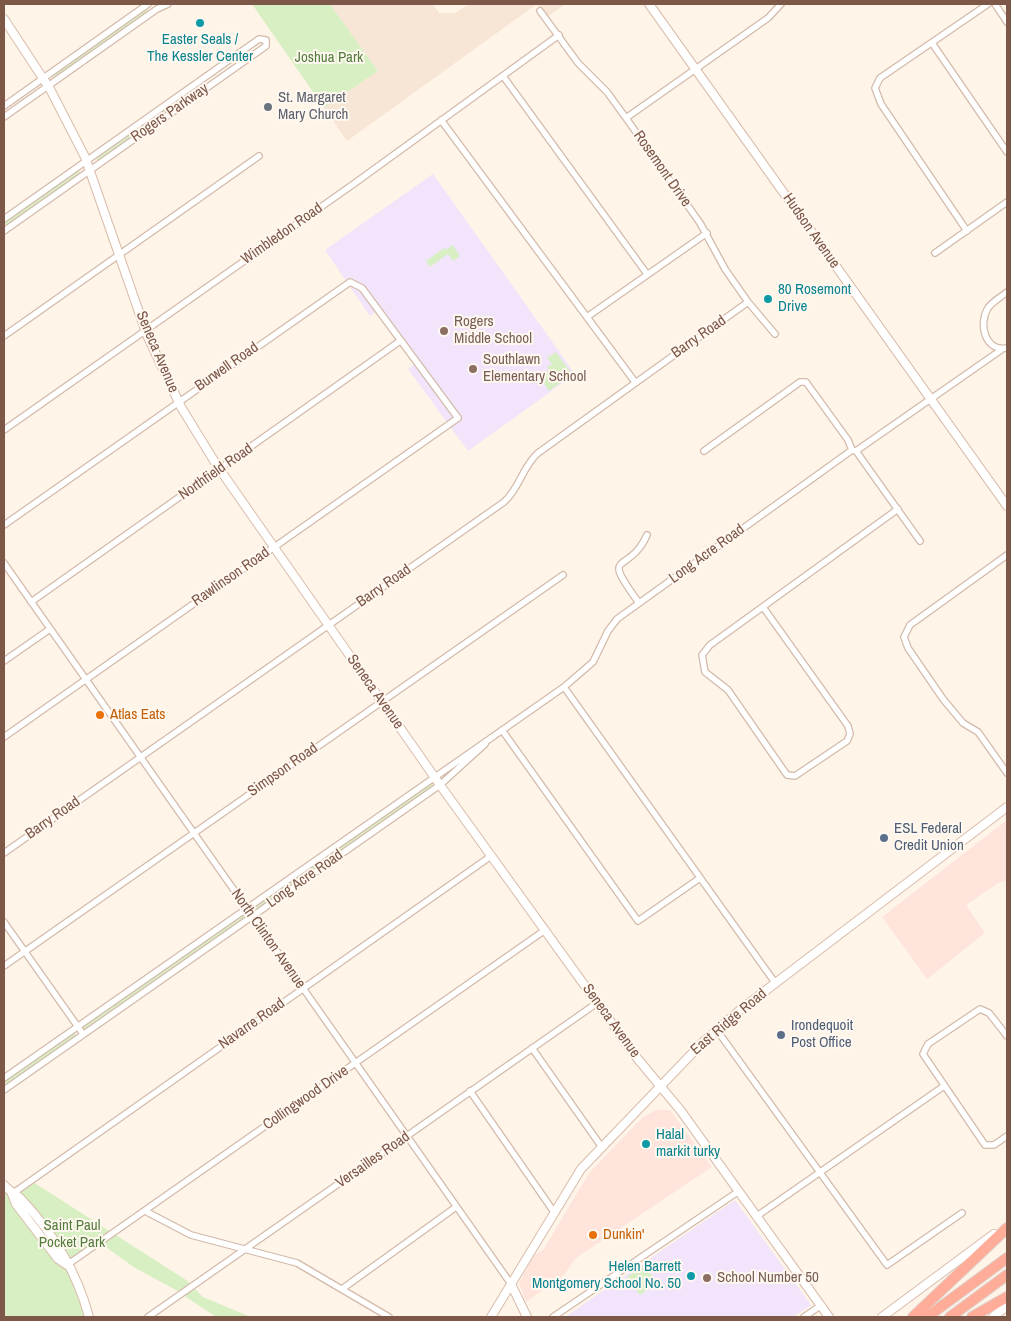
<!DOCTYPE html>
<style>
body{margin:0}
#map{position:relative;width:1011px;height:1321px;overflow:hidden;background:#fff4e8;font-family:"Archivo Narrow",sans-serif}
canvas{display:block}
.frame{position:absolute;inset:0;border:5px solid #7d5748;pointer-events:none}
</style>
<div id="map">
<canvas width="1011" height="1321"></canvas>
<div class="frame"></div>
</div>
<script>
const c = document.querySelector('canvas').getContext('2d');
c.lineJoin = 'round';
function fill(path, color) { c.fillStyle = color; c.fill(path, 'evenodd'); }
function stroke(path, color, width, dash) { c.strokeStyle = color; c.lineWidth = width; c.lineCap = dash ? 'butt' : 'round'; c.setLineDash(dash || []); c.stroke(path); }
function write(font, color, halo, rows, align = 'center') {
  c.font = font + ' "Archivo Narrow",sans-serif'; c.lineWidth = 4; c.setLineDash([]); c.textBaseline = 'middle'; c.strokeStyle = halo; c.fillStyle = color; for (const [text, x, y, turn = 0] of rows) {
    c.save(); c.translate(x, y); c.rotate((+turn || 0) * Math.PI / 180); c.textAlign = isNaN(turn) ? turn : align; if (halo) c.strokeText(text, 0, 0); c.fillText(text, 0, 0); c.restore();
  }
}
fill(new Path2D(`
 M330 4H433L439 13H455L469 4H566L547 17 537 4 347 141 324 108 378 71Z`), '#f7e5d5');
fill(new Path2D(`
 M1007 820V881L1000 882 966 905 985 933 927 979 882 917Z
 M656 1110H670L712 1167 576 1258 564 1275 526 1302 519 1283 534 1255 543 1250 589 1173 642 1118Z`), '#ffe4db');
fill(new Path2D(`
 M433 174 575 374 468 451 408 369 420 360 381 308 370 316 325 250Z
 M735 1200 811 1305 793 1317H565Z`), '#f1e4fb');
fill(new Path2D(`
 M252 4H330L378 71 324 108Z
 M147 8 148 13 56 77H53L54 74Z
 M197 86H200V89L99 161 96 159Z
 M78 170 81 174 4 228V222Z
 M453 245 460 256 453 261 448 254 430 267 426 261 444 248 446 250Z
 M556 352 572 374 549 391 539 377 549 370 547 367 552 364 547 358Z
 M430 782 433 783V786L256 910 252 909Z
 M244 914 245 918 83 1030 82 1026Z
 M74 1032 77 1036 4 1087V1081Z
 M30 1180 186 1280 203 1297 251 1317H216L174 1289 135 1268 100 1243 67 1265 89 1317H4V1185L12 1194Z
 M644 1265 657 1282 640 1295 627 1277Z`), '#d8efc4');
const street = new Path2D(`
 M995 4 1007 22
 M540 11 578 63 607 92 626 118 700 223 725 269 748 302 775 334
 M932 43 1007 152
 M503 76 647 274
 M4 106 148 4
 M4 117 157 9 168 4
 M626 118 768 18 781 4
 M441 120 635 382
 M4 219 259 39 266 40V46L4 231
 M967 231 881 104 875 88 880 78 988 4
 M935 253 1007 202
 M1007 292C1001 297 993 301 988 308 978 324 985 352 1007 348
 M587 317 707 233
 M4 336 259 156
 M4 430 355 183 559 35
 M704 451 800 382H806L848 440 852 450
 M856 451 920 541
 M4 525 350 282 362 288 458 418 4 737
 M1007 555 910 625 904 637 908 648 943 699 963 723 978 732 1007 773
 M4 563 511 1284
 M31 602 400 341
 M639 603C599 548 628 577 647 535
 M763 607 848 726 850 734 847 741 795 776 787 775 728 690 705 672 702 655 710 645 898 509
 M4 661 50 629
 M564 687 776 984
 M502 730 638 921 700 878
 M4 853 504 502C520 488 522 467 538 453L748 302
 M4 922 83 1034
 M4 966 563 575
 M716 1029 887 1265 962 1213
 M1007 1036 989 1013 980 1009 928 1044 923 1054 985 1145H994L1007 1136
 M532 1048 601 1146
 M4 1078 564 687 593 662 608 631 617 619 852 450 856 451 1001 350
 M4 1090 440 785 485 744
 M470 1091 554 1212
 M12 1194 491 856
 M145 1211 191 1235 297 1263 389 1317
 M757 1216 944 1086
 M67 1265 545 930
 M342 1289 456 1207
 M148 1317 597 1003
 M553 1317 739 1191
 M804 1317 820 1306`);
const secondary = new Path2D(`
 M649 4 1007 506
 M4 19 50 89 85 157 147 335 181 407 216 464 440 785 637 1058 681 1111 829 1317
 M4 1185C9 1191 16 1194 22 1200 54 1234 77 1272 89 1317
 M12 1194 16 1204 58 1259 67 1265
 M511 1284 527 1317
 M491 1317 581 1169 704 1041 740 1010 1007 807
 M882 1317 994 1234
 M993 1317 1007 1306`);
const highway = new Path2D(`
 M913 1317 1007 1228
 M927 1317 1007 1258
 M950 1317 1007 1275
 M972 1317 1007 1297`);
stroke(street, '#d3baab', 8);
stroke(secondary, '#d9bcab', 10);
stroke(highway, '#ddd3cf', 12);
stroke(street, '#fff', 5.5);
stroke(secondary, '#fff', 8);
stroke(highway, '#ffac99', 10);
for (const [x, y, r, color] of [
 [200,23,5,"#0f9aa8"],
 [268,107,5,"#6b7280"],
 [768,299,5,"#0f9aa8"],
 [444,331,5,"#8d6e63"],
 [473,369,5,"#8d6e63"],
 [100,715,5,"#e8710a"],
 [884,838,5,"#5c6f8a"],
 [781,1035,5,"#5c6f8a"],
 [646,1144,5,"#0f9aa8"],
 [593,1235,5,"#e8710a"],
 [691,1276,5,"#0f9aa8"],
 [707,1278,5,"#8d6e63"]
]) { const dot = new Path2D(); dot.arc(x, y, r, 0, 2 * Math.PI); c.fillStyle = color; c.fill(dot); stroke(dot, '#fff8f0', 2); }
write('15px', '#0d838f', '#fff8f0', [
 ["Easter Seals /",200,40,"center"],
 ["The Kessler Center",200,57,"center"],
 ["80 Rosemont",778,290],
 ["Drive",778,307],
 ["Halal",656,1135],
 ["markit turky",656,1152],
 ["Helen Barrett",681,1267,"right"],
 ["Montgomery School No. 50",681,1284,"right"]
], 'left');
write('15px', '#537d3c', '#fff8f0', [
 ["Joshua Park",329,58],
 ["Saint Paul",72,1226],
 ["Pocket Park",72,1243]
]);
write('15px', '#5b616d', '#fff8f0', [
 ["St. Margaret",278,98],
 ["Mary Church",278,115]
], 'left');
write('15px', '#7d5748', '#fff8f0', [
 ["Rogers Parkway",170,113,-35],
 ["Rosemont Drive",662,169,55],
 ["Hudson Avenue",811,231,55],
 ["Wimbledon Road",282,234,-35],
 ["Barry Road",699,337,-35],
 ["Seneca Avenue",157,352,67],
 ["Burwell Road",227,367,-35],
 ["Northfield Road",216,472,-35],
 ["Long Acre Road",707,554,-36],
 ["Rawlinson Road",231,577,-35],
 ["Barry Road",384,586,-35],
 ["Seneca Avenue",375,692,55],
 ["Simpson Road",283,770,-35],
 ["Barry Road",53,818,-35],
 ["Long Acre Road",305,879,-35],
 ["North Clinton Avenue",268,939,55],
 ["Seneca Avenue",611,1021,54],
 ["East Ridge Road",729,1022,-40],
 ["Navarre Road",252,1024,-35],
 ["Collingwood Drive",306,1098,-35],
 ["Versailles Road",373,1160,-35]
]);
write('15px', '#785e54', '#fff8f0', [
 ["Rogers",454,322],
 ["Middle School",454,339],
 ["Southlawn",483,360],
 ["Elementary School",483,377],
 ["School Number 50",717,1278]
], 'left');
write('15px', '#c56008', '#fff8f0', [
 ["Atlas Eats",110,715],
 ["Dunkin'",603,1235]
], 'left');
write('15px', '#4e5e75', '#fff8f0', [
 ["ESL Federal",894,829],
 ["Credit Union",894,846],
 ["Irondequoit",791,1026],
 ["Post Office",791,1043]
], 'left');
</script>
